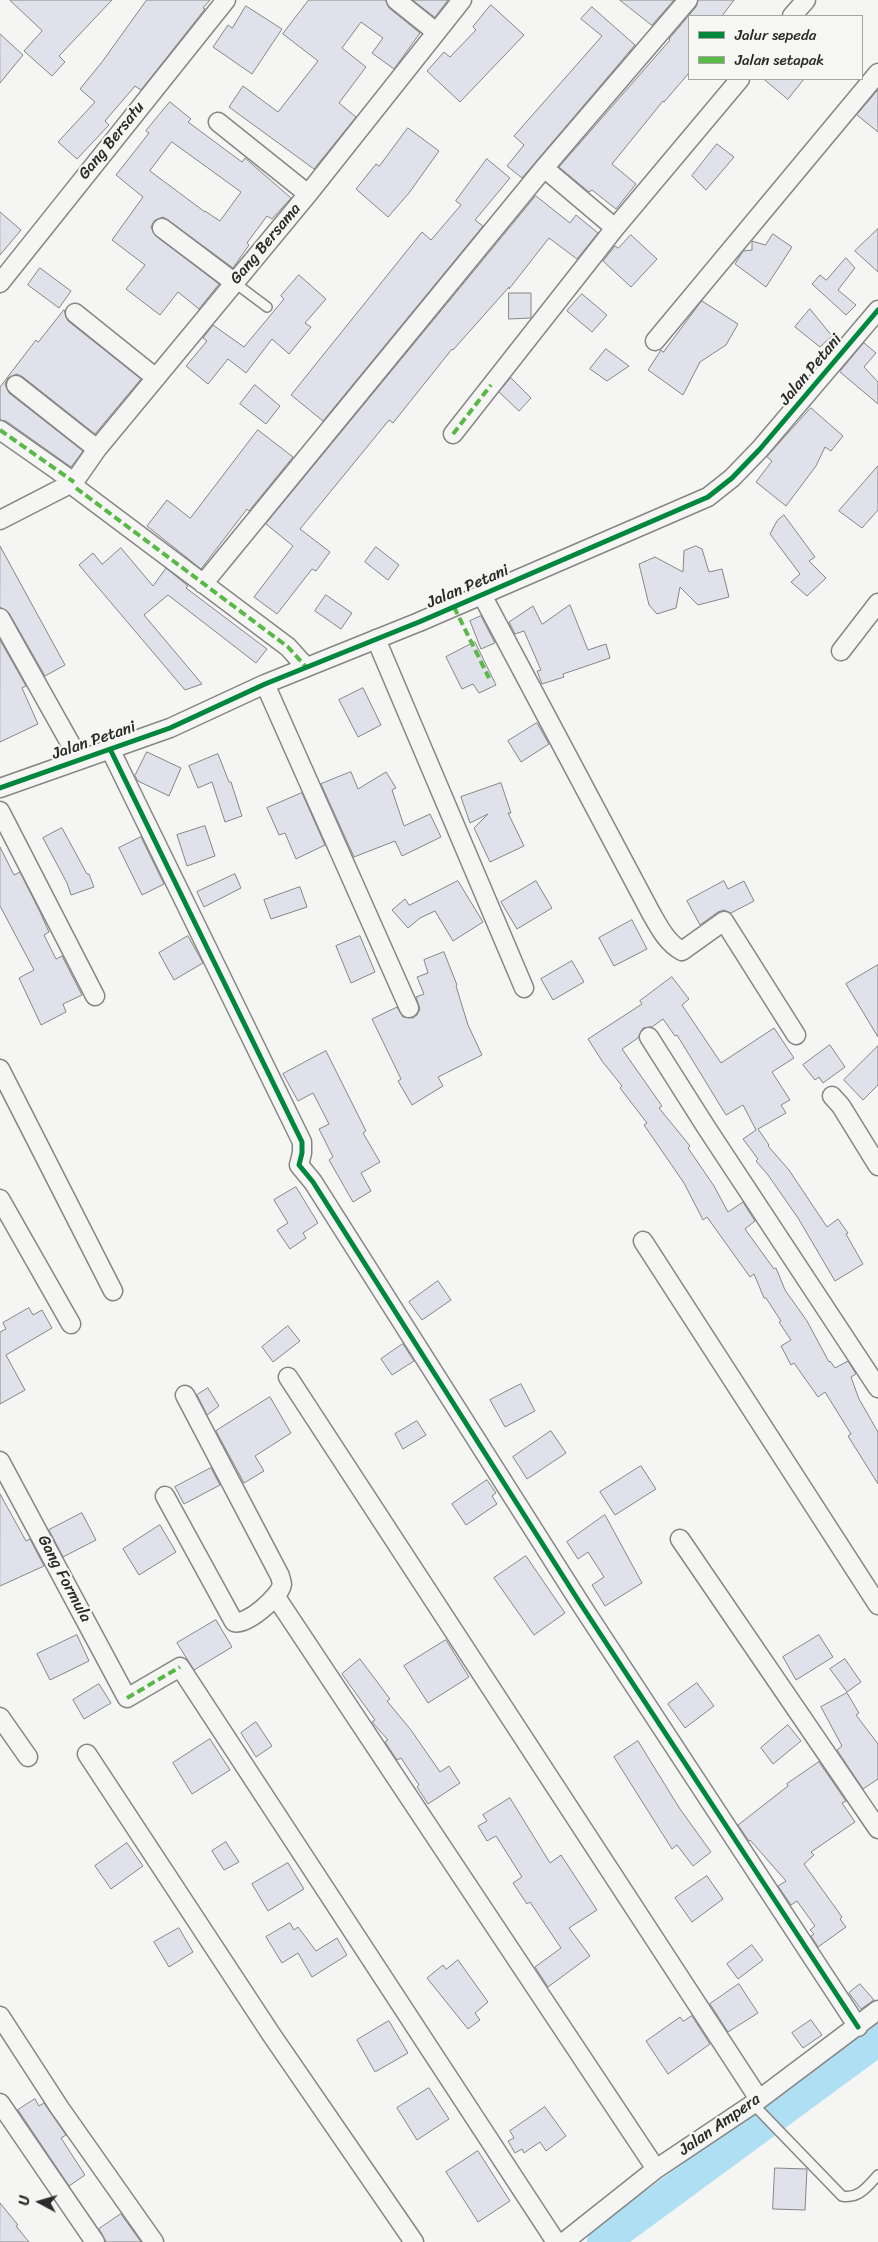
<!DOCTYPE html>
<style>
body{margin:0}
#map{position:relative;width:878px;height:2242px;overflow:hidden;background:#f5f5f3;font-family:Sriracha,sans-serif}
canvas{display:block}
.legend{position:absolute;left:688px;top:15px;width:175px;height:65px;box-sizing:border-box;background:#f6f6f2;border:1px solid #a5a5a2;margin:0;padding:6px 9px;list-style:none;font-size:15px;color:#2b2b2b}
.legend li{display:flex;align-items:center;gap:10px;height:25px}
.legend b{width:25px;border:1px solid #a5a5a2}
.north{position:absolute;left:15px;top:2177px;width:50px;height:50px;-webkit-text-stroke:4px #f6f6f2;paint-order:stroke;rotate:276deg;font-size:14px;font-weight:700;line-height:20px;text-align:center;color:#2b2b2b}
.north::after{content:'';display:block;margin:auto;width:18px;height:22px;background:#2b2b2b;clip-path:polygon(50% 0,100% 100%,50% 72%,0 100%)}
</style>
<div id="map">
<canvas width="878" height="2242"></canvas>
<ul class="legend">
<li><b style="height:6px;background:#00873e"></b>Jalur sepeda</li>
<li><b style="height:6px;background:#58b947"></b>Jalan setapak</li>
</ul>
<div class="north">U</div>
</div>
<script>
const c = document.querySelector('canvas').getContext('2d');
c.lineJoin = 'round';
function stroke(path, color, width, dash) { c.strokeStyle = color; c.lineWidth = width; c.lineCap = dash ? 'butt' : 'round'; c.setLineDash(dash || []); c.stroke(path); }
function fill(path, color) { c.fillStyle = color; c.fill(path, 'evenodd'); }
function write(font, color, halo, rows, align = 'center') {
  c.font = font + ' Sriracha,sans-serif'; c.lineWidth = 4.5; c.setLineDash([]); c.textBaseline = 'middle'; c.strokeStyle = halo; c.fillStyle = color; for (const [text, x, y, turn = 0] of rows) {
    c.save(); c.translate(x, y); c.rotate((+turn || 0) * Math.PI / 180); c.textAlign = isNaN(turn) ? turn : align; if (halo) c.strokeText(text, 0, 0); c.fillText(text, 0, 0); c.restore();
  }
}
stroke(new Path2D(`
 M603 2242 878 2040`), '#aedff2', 32);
const building = new Path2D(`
 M10 0H112L59 56 65 62 52 76 24 51 42 31Z
 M147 0H210L203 8 205 9 141 90 135 86 105 121 109 125 77 159 58 142 95 102 80 89 102 62Z
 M309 0H386L389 8 420 33 394 69 372 53 383 38 361 22 342 48 366 67 339 103 356 117 314 169 229 107 243 86 278 112 318 61 283 34Z
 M413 0H448L435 17Z
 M620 0H674L652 25Z
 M698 0H734L722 16H689V73L664 102 663 101 612 164 636 184 616 209 592 190 589 192 559 167 670 40 669 39 696 7Z
 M491 5 524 35 460 102 427 71 444 52 450 57 476 30 473 27Z
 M246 6 282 29 252 74 213 47 228 25 232 28Z
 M592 7 635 45 522 178 507 166 524 145 514 136 602 36 581 19Z
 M0 34 23 55 0 83Z
 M764 79H804L788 99Z
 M878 90V132L857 115Z
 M170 102 191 119 188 122 242 162 245 158 291 198 272 219 267 216 247 243 249 245 233 268 168 220 163 217 154 221 151 227 156 236 219 284 199 309 178 292 160 315 126 289 145 265 112 240 143 197 116 175 149 133 146 131ZM172 142 241 192 220 221 205 211V212L150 171Z
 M408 128 439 151 409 193 388 217 356 189 376 164 379 166Z
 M717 144 734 157 706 190 692 176Z
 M487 159 510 178 475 220 483 226 323 421 291 395 422 232 431 240 461 205 456 201Z
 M536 196 570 223 576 215 598 233 577 259 549 238 509 289V287L453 350 452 349 393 423 389 420 300 529 330 552 316 571 312 569 277 614 254 597 293 546 266 524Z
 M0 212 21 230 0 255Z
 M878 229V272L855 251Z
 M773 234 792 247 766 287 735 264 743 251 752 250V241L765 245Z
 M631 235 657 259 631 287 603 261 615 246 618 248Z
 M846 258 855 268 838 290 856 305 846 315 812 284 820 275 826 280Z
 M40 268 71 291 59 308 28 285Z
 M299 275 326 299 305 323 311 327 289 354 272 339 246 373 228 359 208 384 186 366 207 341 203 338 213 325 244 347 284 299 281 296Z
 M509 293H531V318L509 319Z
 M582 294 607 315 592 332 567 311Z
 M702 301 738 324 726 345 700 362 683 395 648 370 661 350 663 352Z
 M810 309 832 336 820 347 795 327Z
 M64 310 68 321 141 379 95 434 23 377 17 374 8 378 5 384 9 393 83 451 71 467 6 421 0 420V387L36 340 38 342Z
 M864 343 876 353 864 367 878 382V404L840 372Z
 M606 349 629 366 607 381 590 369Z
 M511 378 531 398 519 411 499 392Z
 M255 385 280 406 266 424 240 404Z
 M811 408 843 436 831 451 825 447 816 466 786 506 756 482 772 461 767 457Z
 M258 430 293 457 249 511 247 509 201 569 147 526 167 500 190 518Z
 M878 466V510L862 528 839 511Z
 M784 515 815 557 809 561 826 578 807 596 791 582 800 574 770 534 777 521Z
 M0 546 65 665 45 676 9 613 0 607Z
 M696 546 702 549 709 572 722 569 729 597 698 605 680 587 676 608 657 614 649 605 639 564 655 557 683 572 684 551Z
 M376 547 399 565 388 580 365 562Z
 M121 548 153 586 166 568 188 586 186 588 267 649 256 663 168 595 144 615 202 684 185 690 79 565 93 553 102 564Z
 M326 595 352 613 341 629 315 611Z
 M570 605 588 650 606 644 610 658 563 674 564 677 542 684 537 671 541 670 524 631 515 634 509 622 533 606 542 624Z
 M481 616 495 643 481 649 470 621Z
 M0 640 26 686 22 688 38 724 0 742Z
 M475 642 496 685 479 693 473 684 462 689 446 657Z
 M363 688 381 725 358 737 339 700Z
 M537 723 549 744 521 762 508 741Z
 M147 752 181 768 169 796 138 781 135 776Z
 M218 754 229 782H231L242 816 225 822 212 782 198 788 189 766Z
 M351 772 358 789 386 772 396 788 392 790 404 826 430 814 441 837 402 856 395 841 354 857 321 784Z
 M501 783 511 813H508L524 846 490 862 474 828 488 814 470 823 461 797Z
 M302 793 325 845 296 859 285 833 279 835 267 808Z
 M205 826 215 856 187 866 177 835Z
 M62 828 87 874H89L94 887 71 895 67 883 43 838Z
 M141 837 164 884 142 895 119 848Z
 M0 847 14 875 20 872 40 912 49 932 44 935 56 959 62 956 82 995 63 1004 66 1012 41 1025 19 978 34 970 0 906Z
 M235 874 241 888 204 907 197 892Z
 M458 881 483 922 453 941 435 911 420 918 408 928 392 910 405 899 409 905Z
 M536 881 552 908 517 929 501 902Z
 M724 881 728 889 744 881 754 901 731 913 724 910 718 912 700 925 687 901Z
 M300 887 307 907 271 919 264 900Z
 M632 920 647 949 614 966 599 938Z
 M188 936 203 963 174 980 159 953Z
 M360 936 375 972 351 983 336 946Z
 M444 952 457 985 456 986 468 1025 482 1055 438 1077 443 1086 412 1105 398 1081 401 1079 372 1019 397 1007 403 1017 413 1018 417 1015 420 1009 416 997 424 994 417 977 428 973 424 960Z
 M572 961 584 982 553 1000 541 979Z
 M878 965V1037L846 984Z
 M672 977 689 999 682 1005 721 1063 774 1028 794 1058 772 1072 790 1100 781 1105 786 1113 758 1129 769 1145 768 1146 789 1170 827 1227 838 1219 848 1233 846 1234 863 1264 835 1281 798 1218 768 1175 756 1161 758 1159 743 1139 756 1130 743 1105 726 1115 677 1035 675 1036 663 1019 652 1027 643 1028 638 1038 622 1049 662 1106 659 1108 690 1146 688 1148 714 1186 728 1212 743 1202 755 1221 745 1229 774 1269 776 1268 785 1290 807 1321 829 1362 830 1361 835 1368 848 1361 856 1374 851 1377 859 1399 878 1432V1484L848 1436 851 1434 825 1392 818 1397 794 1363 791 1365 781 1346 791 1340 779 1322 781 1321 766 1298H764L754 1274 750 1277 707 1217 703 1220 684 1183 644 1125 647 1123 620 1088 622 1086 602 1061 588 1039 642 1004 640 1001Z
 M830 1045 845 1067 823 1083 819 1077 815 1080 803 1065Z
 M878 1046V1085L863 1100 844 1080Z
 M326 1051 366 1131 363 1133 380 1162 361 1173 371 1191 353 1202 329 1160 333 1157 319 1129 329 1124 313 1093 298 1101 283 1074Z
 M296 1187 318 1223 303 1233 306 1238 290 1249 277 1230 288 1223 274 1200Z
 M438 1281 451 1300 422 1320 409 1302Z
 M29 1308 33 1315 42 1310 52 1328 6 1355 25 1390 0 1404V1332L6 1329 3 1323Z
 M288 1326 300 1341 273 1362 262 1347Z
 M403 1344 414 1361 392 1375 381 1359Z
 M521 1384 535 1411 505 1427 490 1400Z
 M208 1388 219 1406 207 1415 197 1395Z
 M270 1397 291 1433 255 1456 264 1471 244 1483 216 1431Z
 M417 1421 426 1435 403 1449 395 1434Z
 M551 1431 566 1453 527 1479 513 1457Z
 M641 1466 656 1489 615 1515 600 1492Z
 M211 1468 220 1485 184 1504 175 1487Z
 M487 1480 496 1493 492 1496 497 1504 466 1525 452 1504Z
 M0 1494 26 1541 30 1539 44 1566 0 1586Z
 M82 1513 96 1540 63 1557 49 1530Z
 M605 1515 642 1583 605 1606 592 1585 604 1577 588 1552 578 1559 567 1542Z
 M160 1525 176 1552 139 1575 123 1549Z
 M526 1556 565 1613 534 1635 494 1578Z
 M216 1620 232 1647 194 1670 177 1643Z
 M77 1635 89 1661 50 1680 37 1654Z
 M819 1635 833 1657 796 1680 783 1657Z
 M446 1640 469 1677 428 1703 404 1666Z
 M360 1659 390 1699 387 1701 411 1730 440 1772 449 1766 460 1783 428 1804 417 1787 419 1785 401 1758 397 1760 385 1742 388 1740 372 1722 375 1720 342 1674Z
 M845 1659 861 1682 847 1692 830 1669Z
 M697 1683 714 1706 685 1728 668 1704Z
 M99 1684 111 1703 84 1719 73 1700Z
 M847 1693 859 1713 856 1715 878 1744V1779L863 1789 837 1750 842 1746 821 1707Z
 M256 1722 272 1746 256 1757 241 1733Z
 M788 1725 801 1741 773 1764 761 1748Z
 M210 1739 230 1770 192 1794 173 1763Z
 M638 1741 680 1809 711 1852 693 1866 677 1845 672 1849 614 1757Z
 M819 1762 846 1801 842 1803 855 1822 811 1852 814 1855 804 1864 842 1917 840 1919 846 1927 818 1947 811 1936 814 1934 810 1930 815 1926 797 1901 791 1905 778 1886 786 1881 750 1840 749 1841 738 1825 788 1786 787 1784Z
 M510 1798 550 1863 561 1855 597 1910 569 1928 590 1956 548 1987 535 1967 561 1948 530 1902 527 1904 513 1883 522 1877 496 1836 487 1841 478 1826 487 1821 483 1815Z
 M226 1842 239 1862 224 1870 212 1851Z
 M127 1843 143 1866 111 1889 95 1866Z
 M288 1863 304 1889 268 1911 252 1884Z
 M707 1876 723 1899 692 1922 675 1898Z
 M290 1923 294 1930 298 1927 316 1951 337 1938 347 1955 312 1977 298 1953 282 1963 266 1937Z
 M179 1928 193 1952 169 1967 154 1942Z
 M752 1945 763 1960 738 1979 727 1964Z
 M458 1960 488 2002 475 2013 480 2020 468 2029 427 1978 443 1965 446 1969Z
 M739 1984 758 2013 728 2032 710 2004Z
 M860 1984 874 2000 861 2009 849 1993Z
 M692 2016 710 2044 668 2074 646 2041 680 2017 683 2021Z
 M811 2020 822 2035 803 2048 792 2033Z
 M389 2021 408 2053 375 2072 357 2040Z
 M429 2088 449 2119 417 2140 397 2108Z
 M35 2099 39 2106 44 2103 66 2135 61 2138 85 2175 69 2186 18 2110Z
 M545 2107 566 2136 546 2151 540 2142 524 2153 522 2149 515 2153 508 2141 514 2138 510 2131Z
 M478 2151 510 2201 478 2222 446 2172Z
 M775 2168 807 2169 805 2210 773 2209Z
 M0 2203 18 2225 16 2226 29 2242H0Z
 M121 2214 141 2242H106L99 2229Z`);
fill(building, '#e0e1ea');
stroke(building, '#868685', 1);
const lane = new Path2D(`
 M235 283 267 307
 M753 2104 842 2196C859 2199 867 2187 878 2175`);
const street = new Path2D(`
 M396 0 436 32
 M792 16 806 0
 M218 122 308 194
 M544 168 615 228 740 79
 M162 228 235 283
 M0 283 226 0
 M75 313 156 378
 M655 341 878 73
 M16 385 97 449
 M0 430 74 482 0 520
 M453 434 615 228
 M203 584 544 168 688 0
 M482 595 651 913C659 927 667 943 682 951L724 921 796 1035
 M0 618 79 759
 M376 639 524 988
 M841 651 878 603
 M306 667 288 647 76 488 74 482 97 449 308 194 462 0
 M265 684 409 1008
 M110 749 302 1142V1153L299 1165 313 1182 580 1603 858 2027
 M0 788 170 728 265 684 419 622 708 497 732 478 760 449 878 310
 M0 811 95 996
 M649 1037 706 1127 878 1388
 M0 1069 113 1291
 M832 1096 841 1106 878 1166
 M0 1199 71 1324
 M643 1241 878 1605
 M288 1377 759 2099
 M0 1461 127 1698 180 1667 556 2242
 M165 1496 234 1622C246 1626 280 1597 282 1584 282 1583 280 1577 280 1576L185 1395
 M680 1539 878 1829
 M276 1597 656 2169
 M0 1717 28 1757
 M87 1754 271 2034 414 2242
 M0 2016 59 2107 154 2242
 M0 2103 95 2242
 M564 2242 656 2169 753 2104 878 2010`);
stroke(lane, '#868685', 12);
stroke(street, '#868685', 21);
stroke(lane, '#f5f5f3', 9);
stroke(street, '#f5f5f3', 18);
stroke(new Path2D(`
 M0 430 74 482
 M453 434 491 385
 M76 488 288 647 306 667
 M454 607 489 678
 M127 1698 180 1667`), '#58b947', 4, [8, 4]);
stroke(new Path2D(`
 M110 749 302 1142V1153L299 1165 313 1182 580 1603 858 2027
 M0 788 170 728 265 684 419 622 708 497 732 478 760 449 878 310`), '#00873e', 5);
write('16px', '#2b2b2b', '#f6f6f2', [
 ["Gang Bersatu",112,141,-51],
 ["Gang Bersama",266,244,-50],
 ["Jalan Petani",811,370,-50],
 ["Jalan Petani",468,587,-23],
 ["Jalan Petani",94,741,-19],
 ["Gang Formula",64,1579,62],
 ["Jalan Ampera",720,2125,-35]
]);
</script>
